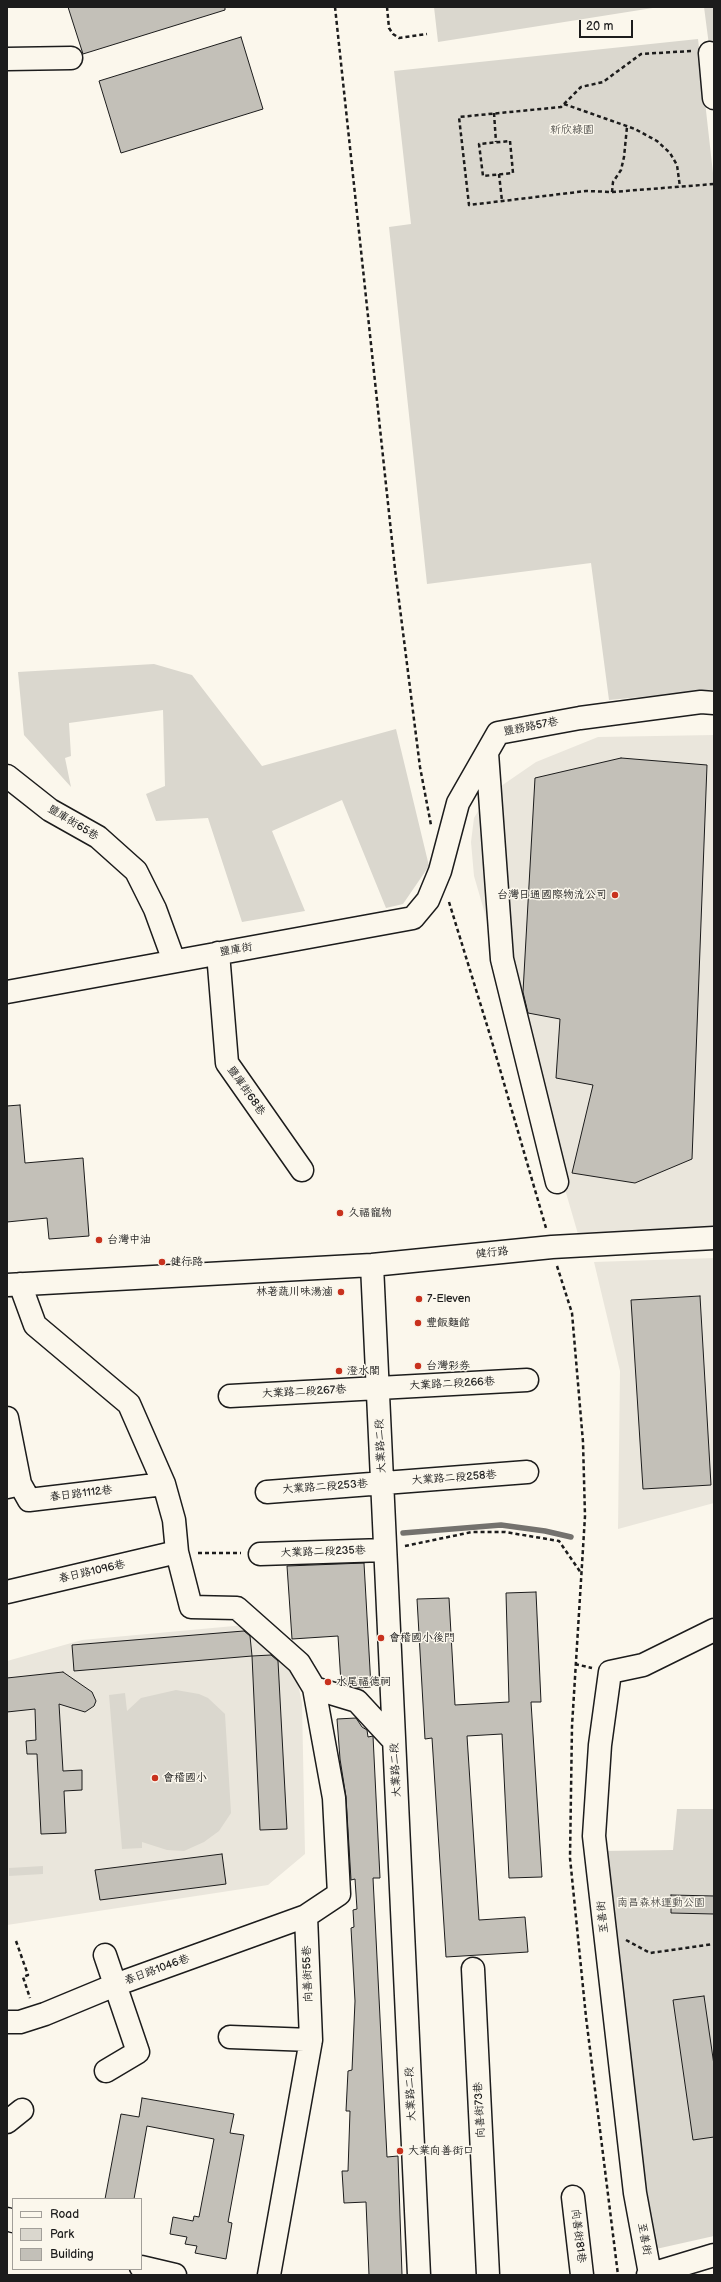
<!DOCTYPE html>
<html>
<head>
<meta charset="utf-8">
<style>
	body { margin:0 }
	#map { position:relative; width:721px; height:2282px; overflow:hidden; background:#fbf7ec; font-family:"Balsamiq Sans",sans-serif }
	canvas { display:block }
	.frame { position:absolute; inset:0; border:8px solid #1c1c1c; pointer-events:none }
	.legend { position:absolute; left:12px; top:2198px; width:130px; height:72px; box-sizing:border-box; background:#fbf7ec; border:1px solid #a29f99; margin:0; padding:5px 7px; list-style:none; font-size:12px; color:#1c1c1c }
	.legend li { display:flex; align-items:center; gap:8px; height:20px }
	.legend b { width:20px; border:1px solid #a29f99 }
	.scale { position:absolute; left:579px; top:20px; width:54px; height:18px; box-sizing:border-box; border:2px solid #1c1c1c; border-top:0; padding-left:5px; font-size:12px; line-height:14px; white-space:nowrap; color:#1c1c1c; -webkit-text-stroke:3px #fbf7ec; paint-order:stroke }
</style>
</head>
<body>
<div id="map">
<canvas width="721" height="2282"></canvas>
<div class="frame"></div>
<ul class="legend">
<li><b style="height:5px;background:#fbf7ec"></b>Road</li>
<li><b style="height:11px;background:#dad7ce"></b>Park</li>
<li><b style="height:11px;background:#c3c0b8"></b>Building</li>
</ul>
<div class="scale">20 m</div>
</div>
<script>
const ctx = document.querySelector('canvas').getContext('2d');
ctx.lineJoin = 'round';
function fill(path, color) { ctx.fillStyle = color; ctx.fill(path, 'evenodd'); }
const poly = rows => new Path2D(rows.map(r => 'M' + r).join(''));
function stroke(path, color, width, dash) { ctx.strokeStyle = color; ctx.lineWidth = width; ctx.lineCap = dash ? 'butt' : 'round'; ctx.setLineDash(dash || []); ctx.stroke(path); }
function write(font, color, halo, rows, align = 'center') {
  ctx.font = font + ' "Balsamiq Sans","LXGW WenKai TC",sans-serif'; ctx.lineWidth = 3; ctx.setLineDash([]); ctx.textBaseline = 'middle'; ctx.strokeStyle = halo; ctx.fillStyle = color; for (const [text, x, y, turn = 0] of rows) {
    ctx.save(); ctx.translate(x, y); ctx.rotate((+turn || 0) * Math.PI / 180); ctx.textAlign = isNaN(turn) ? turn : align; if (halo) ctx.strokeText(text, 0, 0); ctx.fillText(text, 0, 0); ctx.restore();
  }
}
const built = poly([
	[714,735,714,1231,580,1241,474,876,471,842,474,818,488,795,536,762,598,737],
	[714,1258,714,1503,618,1529,620,1371,594,1262],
	[245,1625,295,1669,302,1703,305,1854,268,1885,7,1925,7,1661,82,1640]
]);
const green = poly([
	[434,7,659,7,438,42],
	[704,7,714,7,714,52,710,53],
	[698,39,714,182,714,690,609,700,591,563,427,584,389,227,411,224,394,71],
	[154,664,192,675,262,766,396,729,429,866,403,904,386,908,342,800,272,831,305,911,242,922,208,818,156,821,146,794,165,786,163,710,69,723,71,756,65,758,71,787,24,735,18,672],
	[176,1690,199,1694,208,1698,225,1714,231,1813,219,1831,204,1842,184,1851,167,1850,142,1842,142,1848,122,1849,109,1695,125,1693,127,1711,141,1698],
	[677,1809,714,1809,714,2236,656,2249,628,2070,602,1851,673,1850],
	[43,1866,43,1874,9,1876,9,1868]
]);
const stream = poly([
	[403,1533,501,1525,545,1531,571,1537]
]);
const building = poly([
	[68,7,225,7,225,10,83,54,68,7],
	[241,37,263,109,121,153,99,81,241,37],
	[621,758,707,765,692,1159,635,1183,572,1173,593,1085,556,1078,560,1019,528,1013,523,992,535,778,621,758],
	[20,1105,25,1163,83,1158,89,1236,49,1239,47,1218,7,1222,7,1106,20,1105],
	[700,1296,711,1485,643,1489,631,1300,700,1296],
	[364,1563,371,1687,357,1688,341,1683,338,1636,292,1639,287,1566,364,1563],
	[536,1592,541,1702,531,1702,542,1877,509,1878,502,1734,467,1736,479,1920,525,1917,528,1952,446,1957,432,1738,425,1739,417,1599,449,1598,455,1705,509,1702,506,1593,536,1592],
	[244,1631,250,1636,252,1656,74,1671,72,1645,244,1631],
	[271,1655,278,1661,287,1829,260,1830,252,1656,271,1655],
	[63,1672,92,1692,96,1701,94,1706,85,1712,59,1704,63,1771,82,1770,82,1790,64,1791,66,1833,41,1834,37,1754,27,1754,26,1741,36,1740,35,1709,7,1712,7,1678,63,1672],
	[356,1718,362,1727,367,1730,368,1737,373,1736,380,1878,373,1878,387,2157,398,2156,402,2275,369,2275,366,2202,344,2203,342,2171,348,2171,350,2111,346,2111,348,2071,352,2070,355,2001,351,1928,354,1927,353,1910,357,1909,355,1879,351,1880,346,1797,340,1759,337,1719,356,1718],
	[222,1854,226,1884,100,1900,95,1870,222,1854],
	[671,1895,714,1896,714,1914,671,1913,671,1895],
	[704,1996,714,2065,714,2137,693,2140,673,2000,704,1996],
	[142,2098,234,2114,230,2133,244,2135,228,2222,232,2223,226,2259,195,2253,197,2246,185,2244,187,2237,170,2234,173,2217,193,2221,194,2216,199,2217,214,2139,147,2126,134,2199,105,2199,121,2114,139,2117,142,2098]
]);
const path = poly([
	[335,7,395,569,420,767,431,825],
	[387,7,389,28,393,34,399,38,427,34],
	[691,51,641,54,603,82,581,87,561,107,459,117,469,205,586,191,612,192,714,184],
	[564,104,635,129,657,141,670,153,677,165,680,187],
	[494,113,496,142],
	[510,141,513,173,483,176,479,144,510,141],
	[499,174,502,201],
	[612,192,613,182,621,170,624,157,627,127],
	[449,902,490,1035,546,1228],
	[557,1266,572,1313,583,1442,585,1516,572,1726,570,1858,586,2017,618,2275],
	[405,1546,472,1532,505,1532,559,1541,581,1573],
	[198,1553,241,1553],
	[575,1664,592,1668],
	[626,1940,650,1953,714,1944],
	[16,1941,28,1975,23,1977,30,1998]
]);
const minor = poly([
	[710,53,714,98],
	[7,59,71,58],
	[487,753,502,959,557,1182],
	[7,776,50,810,98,837,136,871,155,909,174,961],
	[218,953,227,1063,302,1170],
	[7,992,413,918,428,900,440,871,458,803,498,733,580,718,701,702,714,703],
	[372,1265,419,2275],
	[20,1284,35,1325,129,1404,164,1484,174,1520,177,1552,191,1607,237,1608,299,1663,314,1688,357,1701,394,1741],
	[7,1285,372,1265,552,1247,714,1238],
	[230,1396,527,1380],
	[7,1418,20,1484],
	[7,1487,20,1484,29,1500,164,1484],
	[267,1492,527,1472],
	[260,1554,385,1550],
	[7,1592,177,1552],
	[105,1955,138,2052,106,2071],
	[473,1969,488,2275],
	[7,2022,20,2022,45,2014,115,1985,306,1916],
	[230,2037,311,2040],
	[7,2122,22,2110],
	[573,2197,582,2275],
	[7,2219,13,2221],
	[141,2267,175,2275],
	[650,2274,635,2193,594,1836,600,1745,610,1672,643,1665,714,1630],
	[269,2275,311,2040,306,1916,339,1894,334,1798,314,1688],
	[648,2275,714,2255]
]);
const markers = [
	[615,895,4,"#c8321e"],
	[340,1213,4,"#c8321e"],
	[99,1240,4,"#c8321e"],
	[162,1262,4,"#c8321e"],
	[341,1292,4,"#c8321e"],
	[419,1299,4,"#c8321e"],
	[418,1323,4,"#c8321e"],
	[418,1366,4,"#c8321e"],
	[339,1371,4,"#c8321e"],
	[381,1638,4,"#c8321e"],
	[328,1682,4,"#c8321e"],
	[155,1778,4,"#c8321e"],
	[400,2151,4,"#c8321e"]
];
const parkNames = [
	["新欣綠園",572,130],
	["南昌森林運動公園",661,1903]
];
const streetNames = [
	["鹽務路57巷",531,727,-11],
	["鹽庫街65巷",73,823,31],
	["鹽庫街",236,950,-10],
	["鹽庫街68巷",246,1091,55],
	["健行路",492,1253,-6],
	["大業路二段266巷",452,1384,-3],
	["大業路二段267巷",304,1392,-3],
	["大業路二段",381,1446,-93],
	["大業路二段258巷",454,1478,-4],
	["大業路二段253巷",325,1487,-4],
	["春日路1112巷",81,1494,-7],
	["大業路二段235巷",323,1552,-2],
	["春日路1096巷",92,1572,-13],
	["大業路二段",396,1770,-93],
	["至善街",603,1917,-96],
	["春日路1046巷",157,1970,-20],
	["向善街55巷",308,1974,-92],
	["大業路二段",411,2094,-93],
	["向善街73巷",480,2110,-93],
	["向善街81巷",578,2236,83],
	["至善街",644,2239,80]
];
const poiNames = [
	["台灣日通國際物流公司",607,895,"right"],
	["久福寵物",348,1213],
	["台灣中油",107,1240],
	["健行路",170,1262],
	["林荖蔬川味湯滷",333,1292,"right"],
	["7-Eleven",427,1299],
	["豐飯麵館",426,1323],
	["台灣彩券",426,1366],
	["澄水閣",347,1371],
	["會稽國小後門",389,1638],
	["水尾福德祠",336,1682],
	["會稽國小",163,1778],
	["大業向善街口",408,2151]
];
fill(built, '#eae6dc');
fill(green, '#dad7ce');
stroke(stream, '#74726e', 5.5);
fill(building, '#c3c0b8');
stroke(building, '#1c1c1c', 1);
stroke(minor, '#1c1c1c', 25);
stroke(path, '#1c1c1c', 2.5, [4, 3]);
stroke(minor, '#fbf7ec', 22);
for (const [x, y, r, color] of markers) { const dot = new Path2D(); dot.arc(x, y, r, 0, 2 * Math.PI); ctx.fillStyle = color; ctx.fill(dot); stroke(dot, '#fbf7ec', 1.5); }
write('11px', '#555451', '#fbf7ec', parkNames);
write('11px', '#1c1c1c', '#fbf7ec', streetNames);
write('11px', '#1c1c1c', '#fbf7ec', poiNames, 'left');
</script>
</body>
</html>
